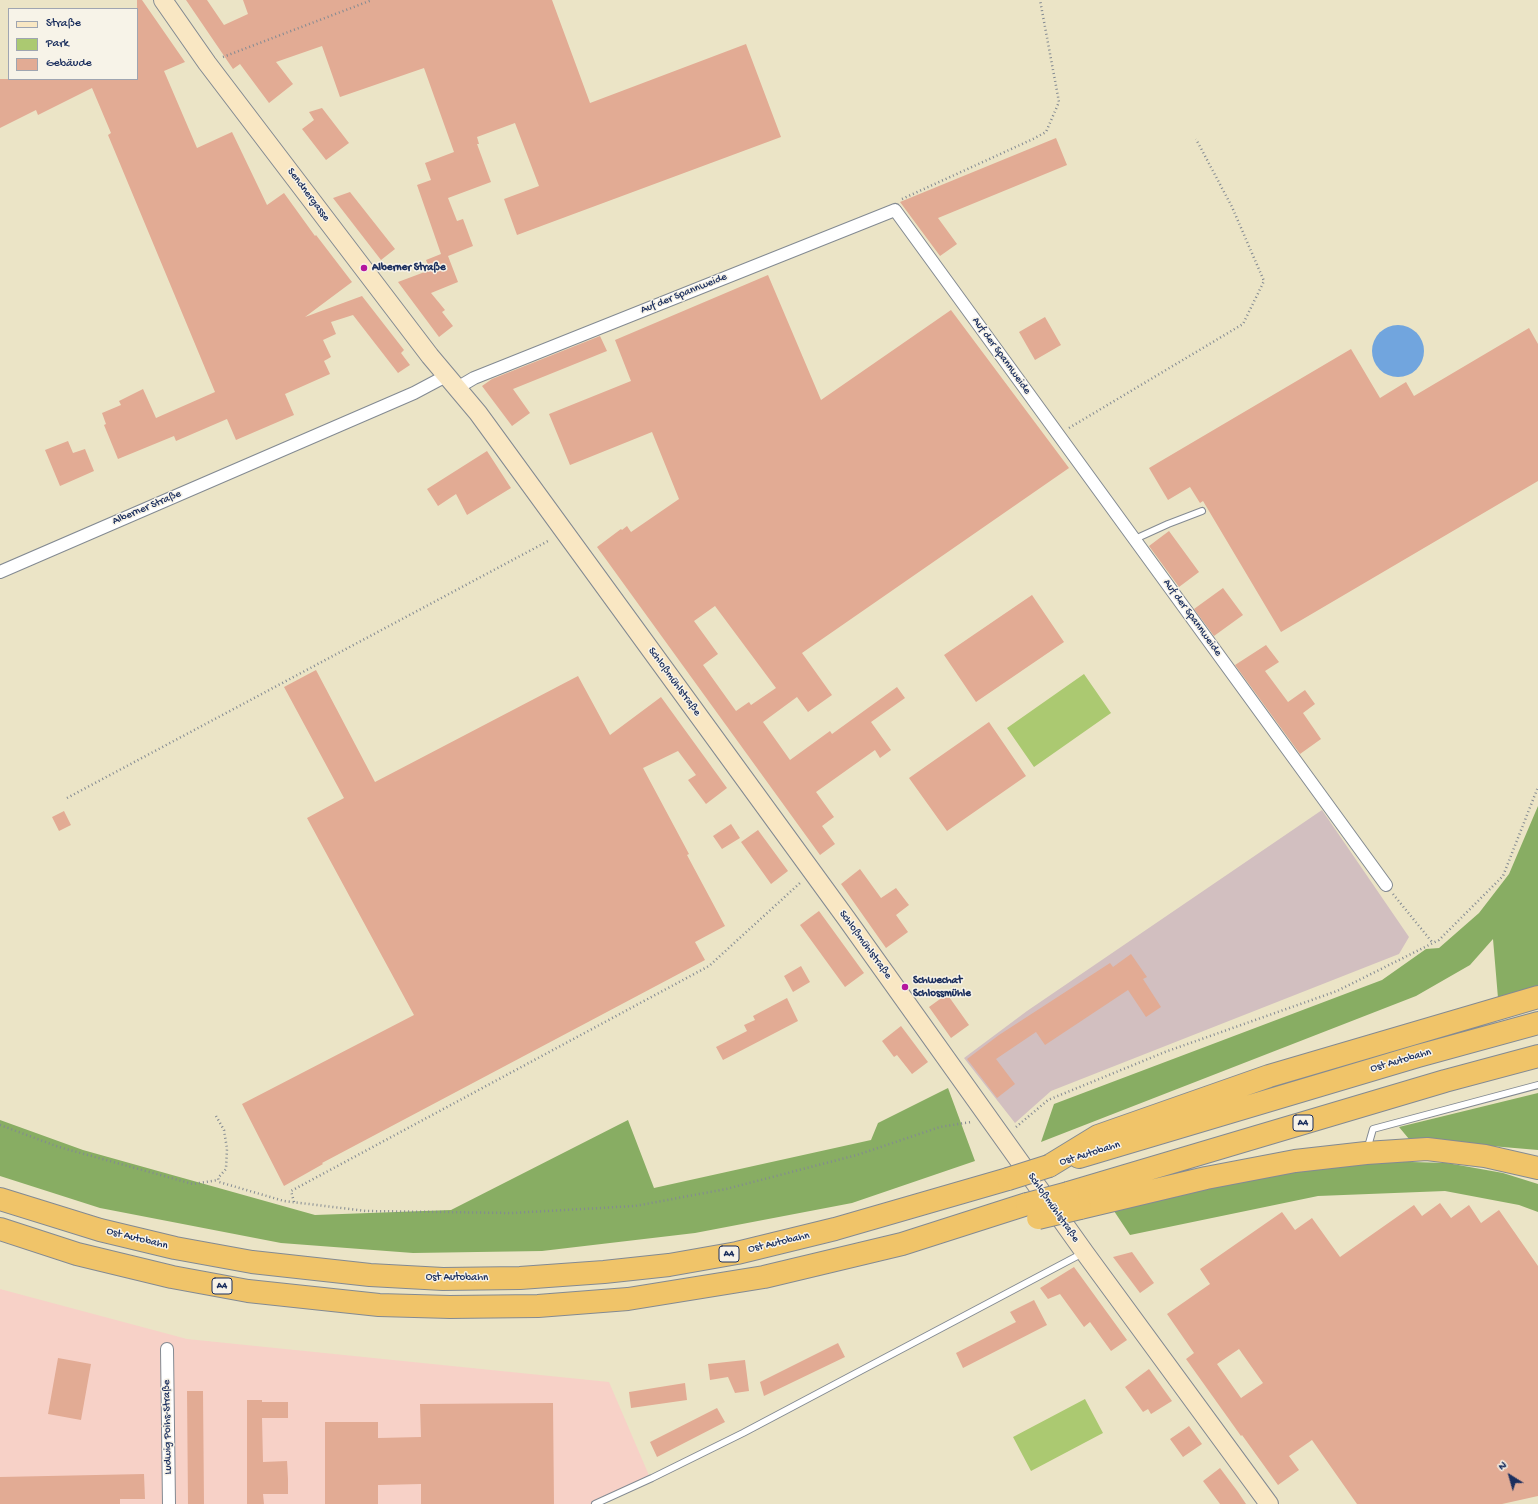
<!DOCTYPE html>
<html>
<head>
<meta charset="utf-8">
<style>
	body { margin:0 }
	#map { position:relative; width:1538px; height:1504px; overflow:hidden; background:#ebe4c6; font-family:"Gochi Hand",sans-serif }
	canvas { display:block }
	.legend { position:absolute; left:8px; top:8px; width:130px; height:72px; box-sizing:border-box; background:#f7f3e8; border:1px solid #9fa5b1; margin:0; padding:5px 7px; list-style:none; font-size:12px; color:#1b2f5e }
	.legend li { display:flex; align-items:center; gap:8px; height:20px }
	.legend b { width:20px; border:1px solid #9fa5b1 }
	.north { position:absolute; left:1490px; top:1456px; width:40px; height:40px; -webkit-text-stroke:3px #f7f3e8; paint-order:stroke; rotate:323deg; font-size:11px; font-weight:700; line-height:16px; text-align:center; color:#1b2f5e }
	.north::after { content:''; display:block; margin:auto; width:14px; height:18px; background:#1b2f5e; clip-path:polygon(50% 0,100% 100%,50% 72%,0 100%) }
</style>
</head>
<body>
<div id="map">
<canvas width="1538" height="1504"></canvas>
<ul class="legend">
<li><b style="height:5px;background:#f9e7c3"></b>Straße</li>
<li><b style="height:11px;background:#abc971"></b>Park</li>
<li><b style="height:11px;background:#e2ab94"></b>Gebäude</li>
</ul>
<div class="north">N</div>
</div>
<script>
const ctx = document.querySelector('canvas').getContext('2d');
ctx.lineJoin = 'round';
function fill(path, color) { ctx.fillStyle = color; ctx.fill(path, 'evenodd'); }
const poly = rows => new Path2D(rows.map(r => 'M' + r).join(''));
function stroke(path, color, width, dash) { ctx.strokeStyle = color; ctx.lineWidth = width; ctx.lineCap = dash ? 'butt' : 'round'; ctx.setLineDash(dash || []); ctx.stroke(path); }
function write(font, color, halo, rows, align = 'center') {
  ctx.font = font + ' "Gochi Hand",sans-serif'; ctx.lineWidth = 3; ctx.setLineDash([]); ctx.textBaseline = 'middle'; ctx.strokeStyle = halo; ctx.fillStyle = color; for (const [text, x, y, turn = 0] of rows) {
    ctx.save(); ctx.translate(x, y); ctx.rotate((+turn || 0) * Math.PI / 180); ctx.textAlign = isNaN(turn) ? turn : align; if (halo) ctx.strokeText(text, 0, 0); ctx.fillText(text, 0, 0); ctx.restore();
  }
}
const built = poly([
	[0,1289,187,1339,609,1382,651,1480,603,1504,0,1504]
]);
const industrial = poly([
	[1322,810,1409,937,1399,954,1051,1091,1015,1123,964,1058,1027,1011]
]);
const green = poly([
	[1084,674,1111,713,1034,767,1007,728],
	[1085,1399,1103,1433,1031,1471,1013,1437]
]);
const forest = poly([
	[1538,806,1538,987,1498,998,1493,939,1470,965,1416,996,1041,1142,1054,1104,1382,980,1426,949,1439,948,1479,913,1509,874],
	[948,1088,975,1161,852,1203,695,1233,542,1251,413,1253,281,1243,100,1208,0,1176,0,1120,83,1150,315,1215,451,1210,628,1120,654,1188,871,1140,878,1123],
	[1538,1093,1538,1150,1409,1139,1399,1127],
	[1374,1161,1447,1163,1503,1173,1538,1184,1538,1212,1519,1205,1445,1191,1318,1196,1130,1235,1114,1211,1265,1176]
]);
const water = poly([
	'1372 351a26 26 0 1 1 52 0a26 26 0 1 1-52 0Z'
]);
const building = poly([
	[137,0,142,0,185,62,164,71,197,148,232,132,267,205,284,193,315,236,316,235,352,282,305,317,362,296,404,350,401,353,410,365,398,373,353,315,331,322,336,334,323,340,331,357,324,361,330,374,285,394,294,415,236,440,227,419,176,441,174,436,118,459,104,425,106,424,102,413,121,405,119,401,143,389,156,418,215,392,108,135,111,133,92,88,38,115,36,110,0,128,0,79,137,79],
	[186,0,207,0,224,25,248,14,243,0,552,0,590,103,746,44,781,137,517,235,504,199,539,186,515,123,477,137,479,144,477,144,491,182,448,198,457,221,463,219,473,246,448,256,458,282,431,293,445,310,442,312,453,326,439,337,398,282,430,270,426,260,441,254,417,185,431,180,425,163,454,152,424,68,340,97,322,46,276,62,293,84,269,103,240,64,233,69],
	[322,108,349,143,326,160,302,129,314,120,309,112],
	[1056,138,1067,165,938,218,957,244,940,256,900,202],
	[350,192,395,249,381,260,333,198],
	[768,275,821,400,951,310,1069,468,802,653,832,695,808,712,797,697,763,722,790,760,830,731,832,734,897,687,905,698,871,722,891,750,880,758,875,750,816,792,834,817,822,826,835,844,820,855,597,547,621,529,622,530,627,526,631,532,679,499,652,432,570,465,549,414,631,381,615,340],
	[715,606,776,688,751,705,749,702,736,711,703,665,718,654,694,621],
	[1045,317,1061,345,1035,360,1019,332],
	[1529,328,1538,344,1538,481,1281,632,1203,501,1200,503,1190,487,1168,500,1149,468,1351,349,1380,398,1406,382,1414,396],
	[600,336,607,351,513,389,530,413,512,426,482,386,492,379],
	[68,441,73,453,85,449,94,471,60,486,45,450],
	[487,451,511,488,467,515,456,494,438,506,427,489],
	[1169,531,1199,572,1179,587,1149,546],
	[1223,588,1243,615,1214,636,1194,609],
	[1032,595,1064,642,976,702,944,655],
	[1266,645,1279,662,1265,671,1288,702,1305,690,1315,704,1303,713,1321,739,1300,754,1235,665],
	[316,670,375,782,578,676,610,735,661,697,727,788,706,804,688,780,696,775,678,751,643,768,689,854,687,855,725,926,695,942,705,960,322,1163,323,1164,284,1186,242,1104,414,1015,307,818,344,798,284,687],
	[989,722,1026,776,947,831,909,778],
	[64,811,71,825,59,831,52,817],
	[731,824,740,838,722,849,713,836],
	[758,830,788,871,771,884,741,842],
	[860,869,881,898,896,888,909,905,896,915,908,932,886,948,841,884],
	[819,911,864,973,845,987,800,925],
	[1131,954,1147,977,1143,979,1161,1007,1146,1017,1128,990,1045,1045,1036,1032,996,1059,1015,1084,997,1098,967,1059,999,1035,1110,963,1113,967],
	[801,966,810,982,793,992,784,976],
	[947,994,969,1025,951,1038,929,1007],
	[787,998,798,1021,723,1060,716,1047,747,1031,744,1025,755,1020,753,1016],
	[901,1026,928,1062,912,1074,897,1055,894,1057,882,1041],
	[1440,1203,1451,1218,1469,1205,1481,1223,1499,1210,1538,1266,1538,1496,1502,1504,1357,1504,1312,1440,1289,1456,1299,1470,1278,1485,1242,1435,1241,1436,1186,1359,1194,1353,1167,1314,1210,1284,1200,1269,1282,1212,1295,1230,1312,1218,1340,1257,1414,1205,1422,1216],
	[1239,1349,1263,1383,1241,1398,1217,1364],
	[1132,1252,1154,1283,1140,1293,1113,1257],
	[1074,1267,1127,1340,1111,1351,1090,1322,1084,1327,1060,1294,1048,1299,1040,1288],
	[1034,1300,1047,1325,963,1368,956,1353,1016,1322,1010,1312],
	[838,1343,845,1357,764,1396,760,1382],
	[58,1358,91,1364,81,1420,48,1414],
	[745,1360,749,1391,735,1393,728,1377,710,1380,708,1364],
	[1149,1369,1172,1401,1151,1414,1148,1409,1143,1412,1125,1387],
	[685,1383,687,1400,631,1408,629,1392],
	[187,1391,203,1391,204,1504,188,1504],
	[247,1400,262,1400,262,1402,288,1402,288,1418,262,1418,263,1462,287,1461,288,1479,288,1494,263,1494,264,1504,247,1504],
	[553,1403,554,1504,421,1504,421,1484,378,1485,378,1504,325,1504,325,1422,378,1422,378,1438,421,1437,420,1404],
	[717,1408,725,1422,657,1457,650,1442],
	[1189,1426,1202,1444,1183,1457,1170,1439],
	[1220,1468,1238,1492,1246,1504,1220,1504,1203,1481],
	[144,1474,145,1499,120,1499,120,1504,0,1504,0,1477]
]);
const path = poly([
	[223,57,372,0],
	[902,199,1033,139,1046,132,1059,102,1040,0],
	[1069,428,1243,324,1264,281,1232,207,1196,139],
	[67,798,550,540],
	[1393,894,1432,942],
	[216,1116,224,1130,227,1149,226,1169,218,1178,219,1182,284,1201,366,1211,512,1213,635,1206,726,1189,857,1155,940,1127,971,1122],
	[0,1125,59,1147,193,1184,218,1180],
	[1016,1127,1048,1100,1165,1052,1337,991,1439,940,1503,876,1538,787],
	[294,1202,291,1191,709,966,800,883]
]);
const lane = poly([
	[1135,539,1168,524,1202,511],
	[1367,1150,1373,1129,1538,1085],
	[595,1504,652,1478,743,1433,1083,1253]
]);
const street = poly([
	[457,388,474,378,895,210,1386,885],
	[0,572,414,393,446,376],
	[167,1349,169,1504]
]);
const secondary = poly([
	[163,0,207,63,430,356,478,413,846,918,1085,1253,1269,1504]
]);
const highway = poly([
	[1079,1157,1418,1056,1538,1023],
	[1049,1166,1098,1136,1269,1076,1538,997],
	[1068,1193,1445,1081,1538,1056],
	[0,1199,100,1230,175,1248,252,1262,370,1275,443,1279,520,1278,604,1272,669,1265,737,1253,835,1229,1008,1179],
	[1080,1208,1206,1178,1295,1161,1366,1153,1427,1149,1485,1156,1538,1168],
	[0,1229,77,1254,172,1277,248,1291,379,1305,450,1307,538,1306,628,1299,764,1277,902,1244,1027,1204]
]);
const highwayBridge = poly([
	[1008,1179,1049,1166],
	[1027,1204,1068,1193],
	[1038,1218,1080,1208]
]);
const markers = [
	[364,268,4,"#b5179e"],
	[905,987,4,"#b5179e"]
];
const shields = [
	[1303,1123,20],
	[729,1254,20],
	[222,1286,20]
];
const shieldNames = [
	["A4",1303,1123],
	["A4",729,1254],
	["A4",222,1286]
];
const streetNames = [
	["Sendnergasse",308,195,53],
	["Auf der Spannweide",684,294,-22],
	["Auf der Spannweide",1001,356,54],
	["Alberner Straße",147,508,-23],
	["Auf der Spannweide",1192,618,54],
	["Schloßmühlstraße",674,682,54],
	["Schloßmühlstraße",865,945,54],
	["Ost Autobahn",1401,1061,-16],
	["Ost Autobahn",1090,1154,-17],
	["Schloßmühlstraße",1053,1208,55],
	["Ost Autobahn",137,1239,14],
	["Ost Autobahn",779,1243,-13],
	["Ost Autobahn",457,1278],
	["Ludwig Poihs-Straße",168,1427,-91]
];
const poiNames = [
	["Alberner Straße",372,268],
	["Schwechat",913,981],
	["Schlossmühle",913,994]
];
fill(built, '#f7d1c7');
fill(industrial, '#d2bfc0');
fill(green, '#abc971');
fill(forest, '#88ad63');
fill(water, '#71a5de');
fill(building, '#e2ab94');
stroke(lane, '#838a92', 8);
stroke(street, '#838a92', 14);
stroke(secondary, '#838a92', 20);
stroke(highway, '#838a92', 24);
stroke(path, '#838a92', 2.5, [1, 3]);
stroke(lane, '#fff', 6);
stroke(street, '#fff', 12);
stroke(secondary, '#f9e7c3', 18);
stroke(highway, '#f0c469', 22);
stroke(highwayBridge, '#838a92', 24, []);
stroke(highwayBridge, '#f0c469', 22);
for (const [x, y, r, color] of markers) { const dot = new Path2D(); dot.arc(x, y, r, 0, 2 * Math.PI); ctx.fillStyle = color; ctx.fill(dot); stroke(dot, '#f7f3e8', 1.5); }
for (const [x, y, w] of shields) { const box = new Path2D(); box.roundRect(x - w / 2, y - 8, w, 16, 3); ctx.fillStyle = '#f7f3e8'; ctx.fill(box); stroke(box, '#1b2f5e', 1); }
write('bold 10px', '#1b2f5e', null, shieldNames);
write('11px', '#1b2f5e', '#f7f3e8', streetNames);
write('bold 11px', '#1b2f5e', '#f7f3e8', poiNames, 'left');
</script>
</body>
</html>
